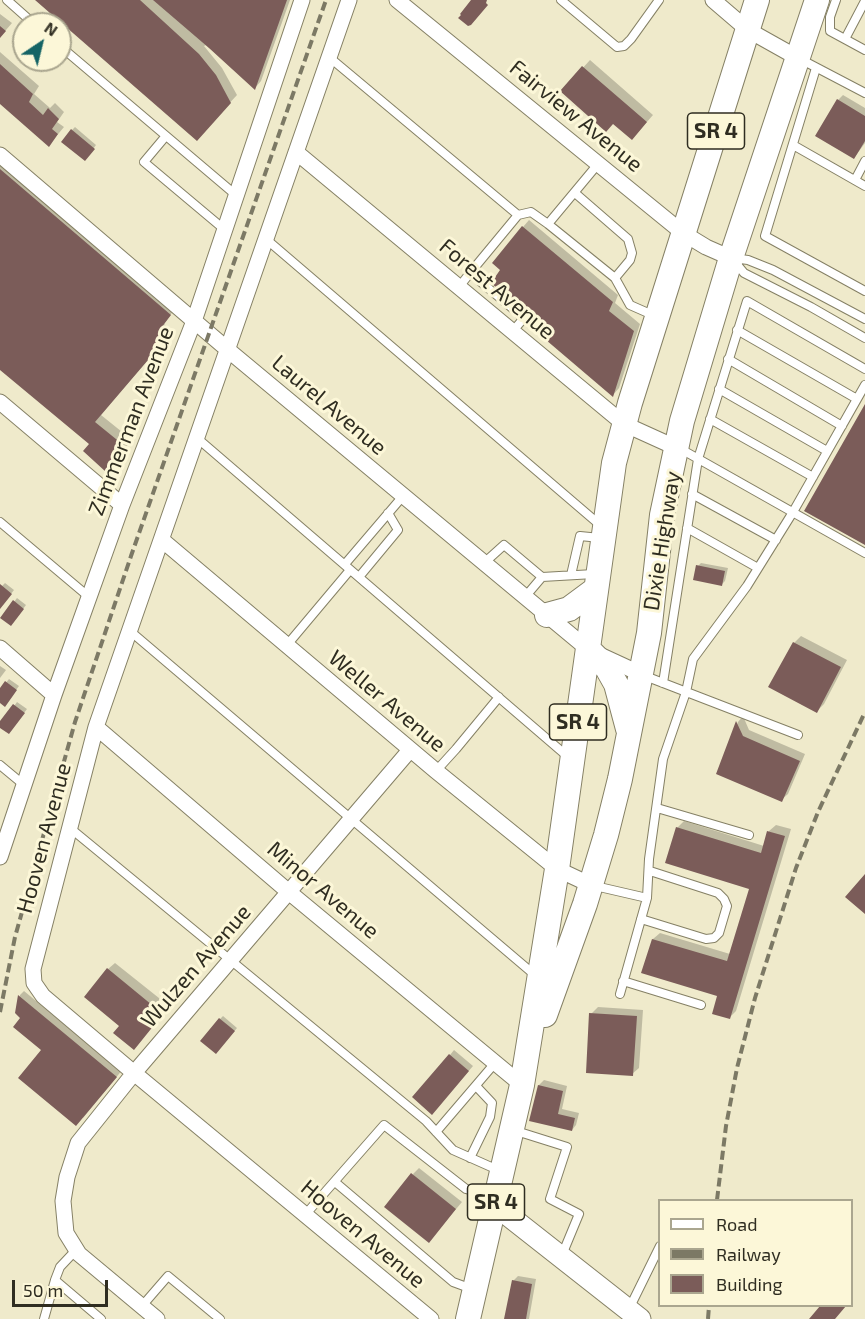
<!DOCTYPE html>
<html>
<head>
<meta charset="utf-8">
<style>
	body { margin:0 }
	#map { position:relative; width:865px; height:1319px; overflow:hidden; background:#efeacb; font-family:"Exo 2",sans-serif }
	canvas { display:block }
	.legend { position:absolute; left:658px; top:1199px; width:195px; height:108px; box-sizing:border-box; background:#fcf7d8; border:2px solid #aaa68f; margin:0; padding:8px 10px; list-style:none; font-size:18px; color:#2f2d21 }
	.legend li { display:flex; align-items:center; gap:12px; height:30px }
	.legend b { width:30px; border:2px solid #aaa68f }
	.north { position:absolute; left:12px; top:12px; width:60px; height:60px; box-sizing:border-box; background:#fcf7d8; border:2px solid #aaa68f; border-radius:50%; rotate:35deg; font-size:16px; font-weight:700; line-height:24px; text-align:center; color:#2f2d21 }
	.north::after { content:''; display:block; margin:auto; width:21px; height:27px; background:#156465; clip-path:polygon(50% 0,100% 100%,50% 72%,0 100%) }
	.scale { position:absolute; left:12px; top:1280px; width:96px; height:27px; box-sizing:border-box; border:3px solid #2f2d21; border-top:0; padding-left:8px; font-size:18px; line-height:21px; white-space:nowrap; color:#2f2d21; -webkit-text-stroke:4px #fcf7d8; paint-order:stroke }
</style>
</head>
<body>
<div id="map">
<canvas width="865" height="1319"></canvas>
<ul class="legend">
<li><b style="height:8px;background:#fff"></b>Road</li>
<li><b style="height:8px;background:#7c7965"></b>Railway</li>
<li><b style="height:16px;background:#7b5c59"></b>Building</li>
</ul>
<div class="north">N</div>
<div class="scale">50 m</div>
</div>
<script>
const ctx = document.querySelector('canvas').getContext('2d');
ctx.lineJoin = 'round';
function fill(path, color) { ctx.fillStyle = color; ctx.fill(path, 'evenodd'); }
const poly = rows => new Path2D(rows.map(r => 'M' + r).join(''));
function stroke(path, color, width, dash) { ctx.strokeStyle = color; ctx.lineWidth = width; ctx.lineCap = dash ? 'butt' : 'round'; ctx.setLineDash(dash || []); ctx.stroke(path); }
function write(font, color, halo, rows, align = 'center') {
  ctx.font = font + ' "Exo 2",sans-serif'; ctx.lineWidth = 6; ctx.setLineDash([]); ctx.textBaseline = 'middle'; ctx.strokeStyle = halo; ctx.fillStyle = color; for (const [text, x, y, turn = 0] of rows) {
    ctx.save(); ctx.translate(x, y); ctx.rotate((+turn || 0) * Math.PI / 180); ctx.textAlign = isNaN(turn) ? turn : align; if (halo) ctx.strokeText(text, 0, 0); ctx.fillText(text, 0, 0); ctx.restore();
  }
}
const shadow = poly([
	[37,0,290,0,261,81,255,88,206,45,204,46,222,68,237,95,203,132],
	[0,14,12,23,0,37],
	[0,52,39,86,34,94,50,108,55,103,64,112,57,122,64,127,49,145,0,102],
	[590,60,653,115,639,131,614,122,562,91],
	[843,95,865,108,865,143,854,158,838,100],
	[75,127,96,145,88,156,72,130],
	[0,156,176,307,164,324,172,331,101,415,132,440,113,463,0,368],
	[529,220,618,295,615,303,640,324,619,388,613,395,502,270,523,227],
	[701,563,728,568,725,581,722,584,698,566],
	[5,583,14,590,0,608,0,588],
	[17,598,26,605,14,621,2,618],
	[801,636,847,660,824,704,817,711,794,643],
	[0,666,6,670,0,678],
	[9,679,19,686,7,702,0,701,0,690],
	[17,702,27,709,12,729,0,726],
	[743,716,749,730,805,754,788,794,781,800,718,773,738,722],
	[684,821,764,846,769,831,776,825,791,829,736,1011,729,1018,719,995,643,972,653,939,660,933,730,954,750,888,677,828],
	[115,963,169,1006,140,1041,121,1026,108,969],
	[24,991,81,1038,83,1036,123,1069,83,1118,43,1050,22,1018,17,1013,20,995],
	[598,1007,643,1010,639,1068,632,1074,591,1014],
	[223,1016,237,1028,219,1049,220,1019],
	[454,1050,473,1066,437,1108,450,1055],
	[544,1080,567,1086,562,1109,579,1113,576,1125,572,1130,531,1120,539,1085],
	[419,1168,462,1202,435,1234,413,1174],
	[518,1276,536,1279,529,1319,506,1319,513,1281]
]);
const building = poly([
	[35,0,140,0,199,54,216,75,231,103,197,141],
	[153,0,287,0,255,90,209,48],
	[471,0,487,0,486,3,488,5,471,25,468,26,458,18,461,15,460,14],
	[0,26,6,31,0,38],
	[0,64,33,94,29,102,43,115,48,108,59,119,52,129,58,134,49,147,0,104],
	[582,66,647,122,632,140,613,124,606,132,560,91],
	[837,99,865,116,865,141,854,159,815,136],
	[71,129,95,149,85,161,61,142],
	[0,169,171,315,158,332,166,339,95,422,127,448,106,472,83,451,89,444,0,370],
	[522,226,613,302,609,311,634,331,613,397,539,334,544,328,491,283,500,270,492,263],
	[865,404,865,545,804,511],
	[696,565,725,571,722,586,693,580],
	[0,584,12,594,0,609],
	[13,600,24,609,11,626,0,618],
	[793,642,841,667,817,713,768,687],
	[5,681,17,690,5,707,0,703,0,688],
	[13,704,25,713,9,734,0,728,0,721],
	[736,721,743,736,800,761,782,802,716,774],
	[676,827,761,853,767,831,785,836,730,1019,712,1014,717,996,641,973,652,939,727,961,749,889,665,863],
	[865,874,865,914,845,897],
	[107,968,163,1014,134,1050,113,1033,119,1026,84,997],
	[18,995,117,1077,76,1126,18,1078,41,1050,13,1027,20,1018,15,1013],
	[589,1013,637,1016,633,1076,586,1073],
	[219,1018,235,1031,216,1054,200,1041],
	[449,1054,469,1071,432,1115,412,1097],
	[538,1085,563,1091,558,1114,575,1118,572,1131,529,1121],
	[411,1173,456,1209,429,1243,384,1207],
	[512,1280,532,1284,526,1319,504,1319],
	[820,1306,846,1306,835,1319,809,1319]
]);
const lane = poly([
	[7,0,34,24],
	[561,0,617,47,624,46,631,39,659,0],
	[836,0,830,17,830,31,865,50],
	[845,39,865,1],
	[60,46,237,196],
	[329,57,518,215],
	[802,60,865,93],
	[816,68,765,236,865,291],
	[165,137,144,162,225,230],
	[793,145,865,186],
	[855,180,865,161],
	[575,193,628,239,632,253,630,260,615,278,548,224,598,164],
	[266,239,600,525],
	[733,258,748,260,773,270,865,319],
	[734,261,744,273,811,307,865,338],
	[470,273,518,215,531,212,548,224],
	[615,278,630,305,655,316],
	[459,287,470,273,524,318,512,332],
	[737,330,857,399],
	[728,359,842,426],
	[719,389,827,451],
	[710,419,813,477],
	[197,438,567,756],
	[679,448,865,553],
	[692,494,776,540],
	[0,522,89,597],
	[687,528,758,568],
	[484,563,504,545,542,577,525,597],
	[345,564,403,496],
	[571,575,580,536,600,538],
	[359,577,398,530,388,513],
	[542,577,594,574],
	[130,631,536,976],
	[287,645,350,570],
	[645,676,798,735],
	[663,683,698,459,747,301,865,369],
	[0,765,24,785],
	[436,771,456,749,499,697],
	[657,808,749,835],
	[70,828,426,1121,453,1150,498,1170],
	[595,886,647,898],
	[641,919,706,939,714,938,719,933,727,906,724,899,718,893,650,871],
	[623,981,701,1005],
	[620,994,647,898,649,859,663,759,686,692,693,659,747,586,793,512,865,385],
	[513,1130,567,1147,550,1199,579,1214,562,1255],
	[436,1132,495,1063],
	[470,1158,490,1117,492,1103,476,1086],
	[335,1182,453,1282,472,1289],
	[305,1215,384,1125,466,1189,483,1194,490,1200],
	[76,1250,60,1267,55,1280,101,1319],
	[142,1306,168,1276,220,1319],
	[629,1309,660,1246],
	[44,1319,55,1280]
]);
const street = poly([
	[349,0,96,727,33,969,34,983,43,996,134,1073,431,1319],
	[397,0,683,233,706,247,731,258],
	[713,0,748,30,798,58],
	[296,152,624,424,677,448],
	[0,155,234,355,589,650,641,674],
	[0,402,122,505],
	[162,540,436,771,557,869,591,885],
	[0,648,54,695],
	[96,727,290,893,522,1085],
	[0,857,54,695,122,505,194,321,302,0],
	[157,1319,79,1254,66,1233,63,1201,67,1177,78,1143,134,1073,410,750]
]);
const secondary = poly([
	[495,1205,640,1319]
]);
const primary = poly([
	[547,615,569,609,596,589],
	[589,650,607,668,616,684,628,729],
	[545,1015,585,904,606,835,620,779,649,633,662,515,682,421,731,258,817,0],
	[468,1319,522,1085,557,869,614,463,630,403,757,0]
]);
const rail = poly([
	[0,1012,15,937,75,722,131,556,326,0],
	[717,1200,726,1126,737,1068,755,998,796,868,818,812,865,712],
	[708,1319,709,1306]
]);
const shields = [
	[716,131,57],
	[578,722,57],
	[496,1202,57]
];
const shieldNames = [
	["SR 4",716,131],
	["SR 4",578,722],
	["SR 4",496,1202]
];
const streetNames = [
	["Fairview Avenue",576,116,39],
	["Forest Avenue",497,289,40],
	["Laurel Avenue",329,405,40],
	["Zimmerman Avenue",131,421,-69],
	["Dixie Highway",662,541,-81],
	["Weller Avenue",387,701,40],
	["Hooven Avenue",44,838,-75],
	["Minor Avenue",323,890,40],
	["Wulzen Avenue",196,966,-49],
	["Hooven Avenue",363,1234,40]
];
fill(shadow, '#0003');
fill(building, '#7b5c59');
stroke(lane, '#858065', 10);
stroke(street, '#858065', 17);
stroke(secondary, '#858065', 23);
stroke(primary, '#858065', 26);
stroke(lane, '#fff', 8);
stroke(street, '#fff', 15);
stroke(secondary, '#fff', 21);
stroke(primary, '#fff', 24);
stroke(rail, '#7c7965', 4, [9, 4.5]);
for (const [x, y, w] of shields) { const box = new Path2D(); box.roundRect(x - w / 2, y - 18, w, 36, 4.5); ctx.fillStyle = '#fcf7d8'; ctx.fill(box); stroke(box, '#2f2d21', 1.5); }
write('bold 21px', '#2f2d21', null, shieldNames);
write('22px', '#2f2d21', '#fcf7d8', streetNames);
</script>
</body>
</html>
